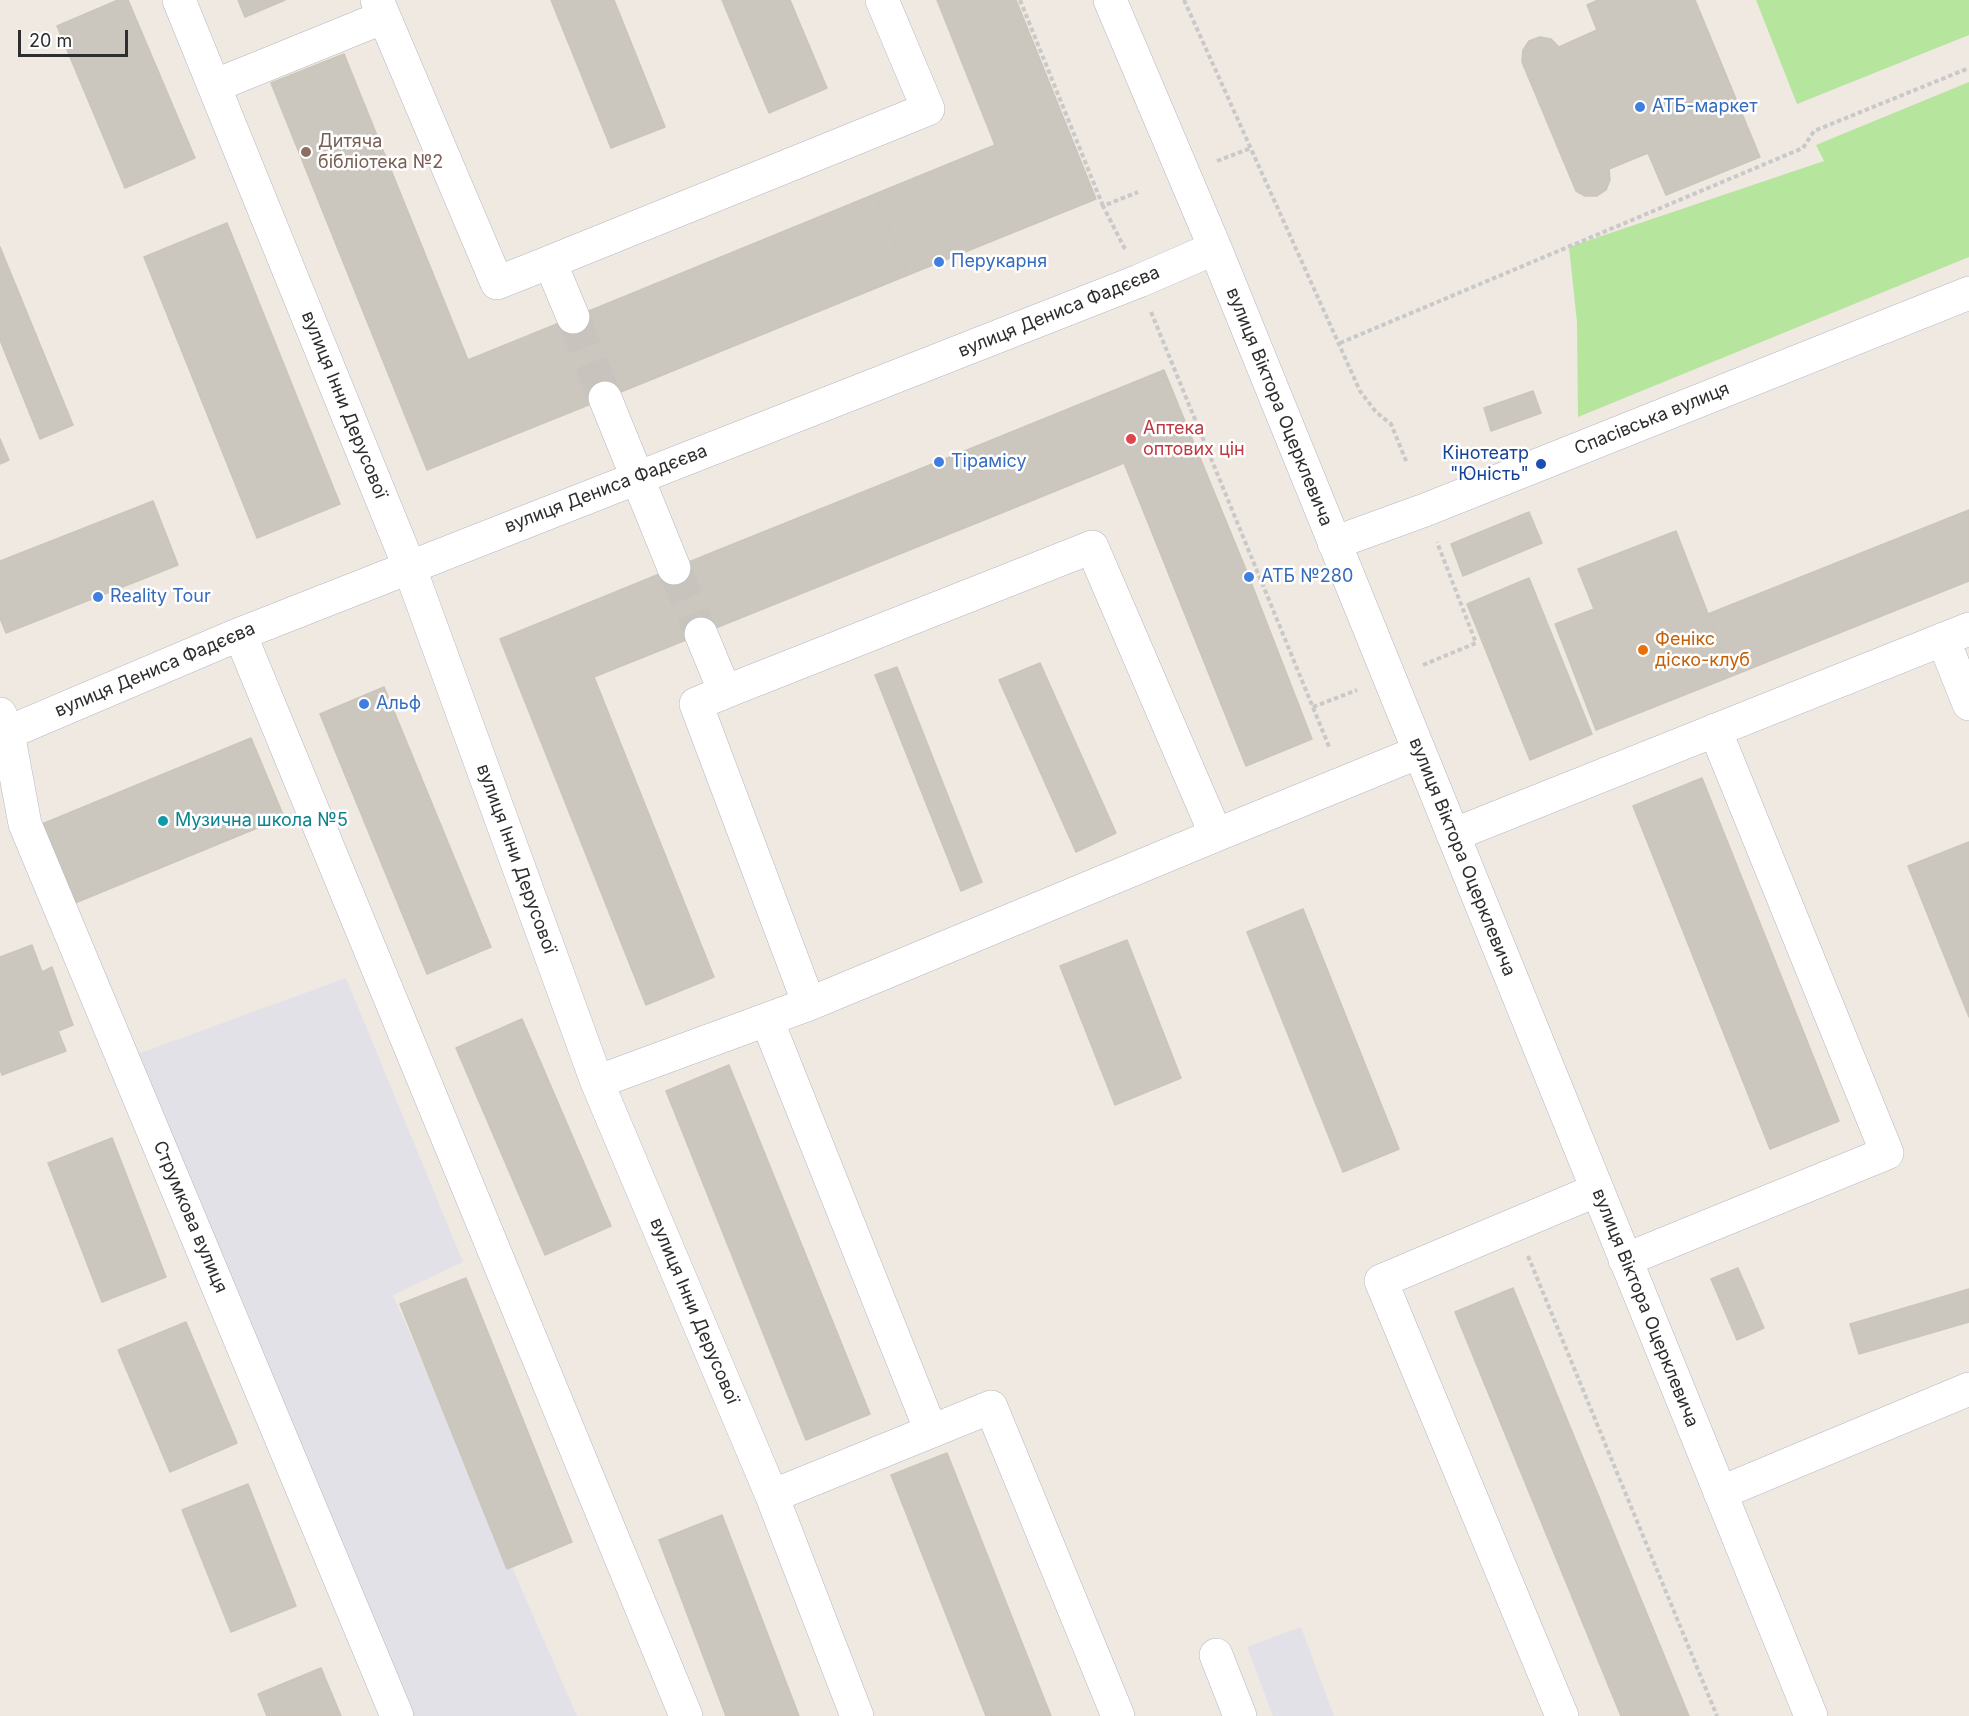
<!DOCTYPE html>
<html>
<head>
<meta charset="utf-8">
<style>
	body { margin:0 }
	#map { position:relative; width:1969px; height:1716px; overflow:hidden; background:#efe9e1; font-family:Inter,sans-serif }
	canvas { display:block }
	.scale { position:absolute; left:18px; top:30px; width:110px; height:27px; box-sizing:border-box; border:3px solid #2e2e2e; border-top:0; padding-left:8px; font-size:18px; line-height:21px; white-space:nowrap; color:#2e2e2e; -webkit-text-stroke:4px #fff; paint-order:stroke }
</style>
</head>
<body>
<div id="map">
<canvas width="1969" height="1716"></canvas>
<div class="scale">20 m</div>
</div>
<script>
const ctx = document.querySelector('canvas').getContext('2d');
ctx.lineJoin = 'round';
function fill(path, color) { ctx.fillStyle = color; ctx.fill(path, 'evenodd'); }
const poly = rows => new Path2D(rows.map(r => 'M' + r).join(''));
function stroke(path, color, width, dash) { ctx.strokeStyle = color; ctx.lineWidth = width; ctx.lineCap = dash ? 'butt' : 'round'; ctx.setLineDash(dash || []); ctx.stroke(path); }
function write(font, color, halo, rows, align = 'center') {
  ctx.font = font + ' Inter,sans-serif'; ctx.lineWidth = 5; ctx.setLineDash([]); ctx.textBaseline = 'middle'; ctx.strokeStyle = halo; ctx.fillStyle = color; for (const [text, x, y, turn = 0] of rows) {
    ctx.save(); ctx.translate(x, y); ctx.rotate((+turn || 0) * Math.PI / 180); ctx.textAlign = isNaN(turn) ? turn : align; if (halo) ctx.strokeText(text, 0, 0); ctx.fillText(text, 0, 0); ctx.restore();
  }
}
const industrial = poly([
	[346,978,463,1262,393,1295,577,1716,397,1716,124,1059],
	[1301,1627,1334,1716,1273,1716,1247,1647]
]);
const green = poly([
	[1756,0,1969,0,1969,35,1797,104],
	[1969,82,1969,257,1578,417,1577,322,1569,247,1824,161,1816,145]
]);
const building = poly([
	[118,0,128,0,195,158,125,188,57,26,118,0],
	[238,0,285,0,245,17,238,0],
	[551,0,614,0,665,127,611,148,551,0],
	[722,0,790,0,827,88,769,113,722,0],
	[937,0,1016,0,1096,199,908,275,875,194,995,145,937,0],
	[1598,0,1695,0,1760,157,1666,195,1648,153,1609,169,1610,180,1606,190,1597,196,1585,196,1576,191,1522,62,1523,50,1529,41,1540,37,1551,39,1559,47,1597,30,1587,5,1598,0],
	[344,54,468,360,606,304,638,385,427,470,271,83,344,54],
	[875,194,908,275,638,385,606,304,875,194],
	[227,223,340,504,257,538,144,257,227,223],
	[0,247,73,425,40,439,0,340,0,247],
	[1164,370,1249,577,1312,739,1246,766,1124,463,999,514,972,448,1164,370],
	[1533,391,1541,413,1491,431,1484,408,1533,391],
	[0,439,9,460,0,464,0,439],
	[972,448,999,514,733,621,706,555,972,448],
	[153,501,178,565,6,633,0,618,0,561,153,501],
	[1969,510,1969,581,1732,676,1708,614,1969,510],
	[1529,512,1542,543,1463,576,1451,544,1529,512],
	[1676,531,1732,676,1596,730,1555,624,1594,609,1578,569,1676,531],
	[706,555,733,621,594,677,714,977,646,1005,500,639,706,555],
	[1529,578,1592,734,1530,760,1467,604,1529,578],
	[1040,663,1116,833,1076,852,999,680,1040,663],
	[897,667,982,882,961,891,875,675,897,667],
	[384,687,491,947,427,974,320,714,384,687],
	[251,738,284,817,75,903,42,824,251,738],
	[1702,778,1839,1121,1770,1149,1633,806,1702,778],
	[1969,842,1969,1017,1908,866,1969,842],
	[1303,909,1399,1149,1343,1172,1247,932,1303,909],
	[1127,940,1181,1078,1115,1105,1060,966,1127,940],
	[32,945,42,972,52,967,73,1025,58,1031,66,1051,2,1075,0,1069,0,957,32,945],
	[522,1019,611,1226,545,1255,456,1048,522,1019],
	[729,1065,870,1414,806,1440,666,1091,729,1065],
	[112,1138,166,1277,102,1302,48,1163,112,1138],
	[1738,1268,1764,1328,1737,1340,1711,1279,1738,1268],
	[466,1278,572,1542,507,1569,400,1304,466,1278],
	[1513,1288,1689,1716,1621,1716,1455,1312,1513,1288],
	[1969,1289,1969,1322,1859,1354,1850,1324,1969,1289],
	[186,1322,237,1443,170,1472,118,1350,186,1322],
	[947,1453,1051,1716,986,1716,891,1475,947,1453],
	[248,1484,296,1606,231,1632,182,1510,248,1484],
	[722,1515,799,1716,726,1716,659,1540,722,1515],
	[321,1668,341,1716,267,1716,258,1694,321,1668]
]);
const minorTunnel = poly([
	[573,317,605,398],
	[674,568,701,634]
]);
const path = poly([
	[1020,0,1103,206],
	[1184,0,1360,391,1376,412,1391,424,1407,463],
	[1217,161,1251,148],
	[1125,249,1103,206,1138,192],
	[1151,312,1330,749],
	[1340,343,1803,148,1814,131,1969,68],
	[1423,665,1476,643,1437,542],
	[1313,707,1357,690],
	[1528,1256,1717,1716]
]);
const minor = poly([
	[179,0,409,566,597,1082,772,1496,857,1716],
	[377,0,497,283,550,262],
	[1110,0,1215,248,1811,1716],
	[214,86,384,17],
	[573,317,550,262,928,109,882,0],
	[605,398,674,568],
	[1334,543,1425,510,1969,293],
	[240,634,686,1716],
	[1943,639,1969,704],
	[725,692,1092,547,1216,835,1419,752],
	[0,714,8,733,25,824,397,1716],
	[0,736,240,634,1139,281,1215,248],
	[1453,835,1969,629],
	[809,1004,1216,835],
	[767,1020,931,1431],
	[597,1082,809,1004,696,704,725,692,701,634],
	[1625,1260,1887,1153,1715,730],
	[1720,1493,1969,1389],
	[772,1496,991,1407,1118,1716],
	[1216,1655,1240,1716],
	[1562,1716,1381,1281,1597,1190]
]);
const markers = [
	[1640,107,6,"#3f7fe0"],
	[306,152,6,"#8d6e63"],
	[939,262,6,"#3f7fe0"],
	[1131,439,6,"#e0444e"],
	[939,462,6,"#3f7fe0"],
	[1541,464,6,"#1a4fb4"],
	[1249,577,6,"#3f7fe0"],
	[98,597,6,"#3f7fe0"],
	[1643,650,6,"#e8710a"],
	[364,704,6,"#3f7fe0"],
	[163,821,6,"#0f9aa8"]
];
const shopNames = [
	["АТБ-маркет",1652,107],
	["Перукарня",951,262],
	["Тірамісу",951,462],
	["АТБ №280",1261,577],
	["Reality Tour",110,597],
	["Альф",376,704]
];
const educationNames = [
	["Дитяча",318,142],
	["бібліотека №2",318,163]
];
const streetNames = [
	["вулиця Дениса Фадєєва",1059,312,-22],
	["вулиця Інни Дерусової",344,405,68],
	["вулиця Віктора Оцерклевича",1279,407,68],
	["Спасівська вулиця",1652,419,-22],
	["вулиця Дениса Фадєєва",606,489,-21],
	["вулиця Дениса Фадєєва",155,670,-23],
	["вулиця Віктора Оцерклевича",1462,857,68],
	["вулиця Інни Дерусової",516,859,70],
	["Струмкова вулиця",190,1217,67],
	["вулиця Віктора Оцерклевича",1645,1308,68],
	["вулиця Інни Дерусової",694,1311,67]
];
const healthNames = [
	["Аптека",1143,429],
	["оптових цін",1143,450]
];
const transitNames = [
	["Кінотеатр",1529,454],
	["\"Юність\"",1529,475]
];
const foodNames = [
	["Фенікс",1655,640],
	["діско-клуб",1655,661]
];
const cultureNames = [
	["Музична школа №5",175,821]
];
fill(industrial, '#e3e1e8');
fill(green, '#b6e59e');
fill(building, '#cbc7bf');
stroke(building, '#cbc5ba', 1.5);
stroke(minorTunnel, '#c8c4bd', 33, [33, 16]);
stroke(minor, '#b4b7c1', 34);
stroke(path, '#c9c9c9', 4, [4.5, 3]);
stroke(minor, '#fff', 33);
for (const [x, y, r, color] of markers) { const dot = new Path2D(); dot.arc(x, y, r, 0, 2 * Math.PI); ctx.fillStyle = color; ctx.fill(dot); stroke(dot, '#fff', 2); }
write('18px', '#366cbe', '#fff', shopNames, 'left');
write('18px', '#785e54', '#fff', educationNames, 'left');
write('18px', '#2e2e2e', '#fff', streetNames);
write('18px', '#be3a42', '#fff', healthNames, 'left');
write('18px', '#164399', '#fff', transitNames, 'right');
write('18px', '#c56008', '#fff', foodNames, 'left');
write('18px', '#0d838f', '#fff', cultureNames, 'left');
</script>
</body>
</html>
